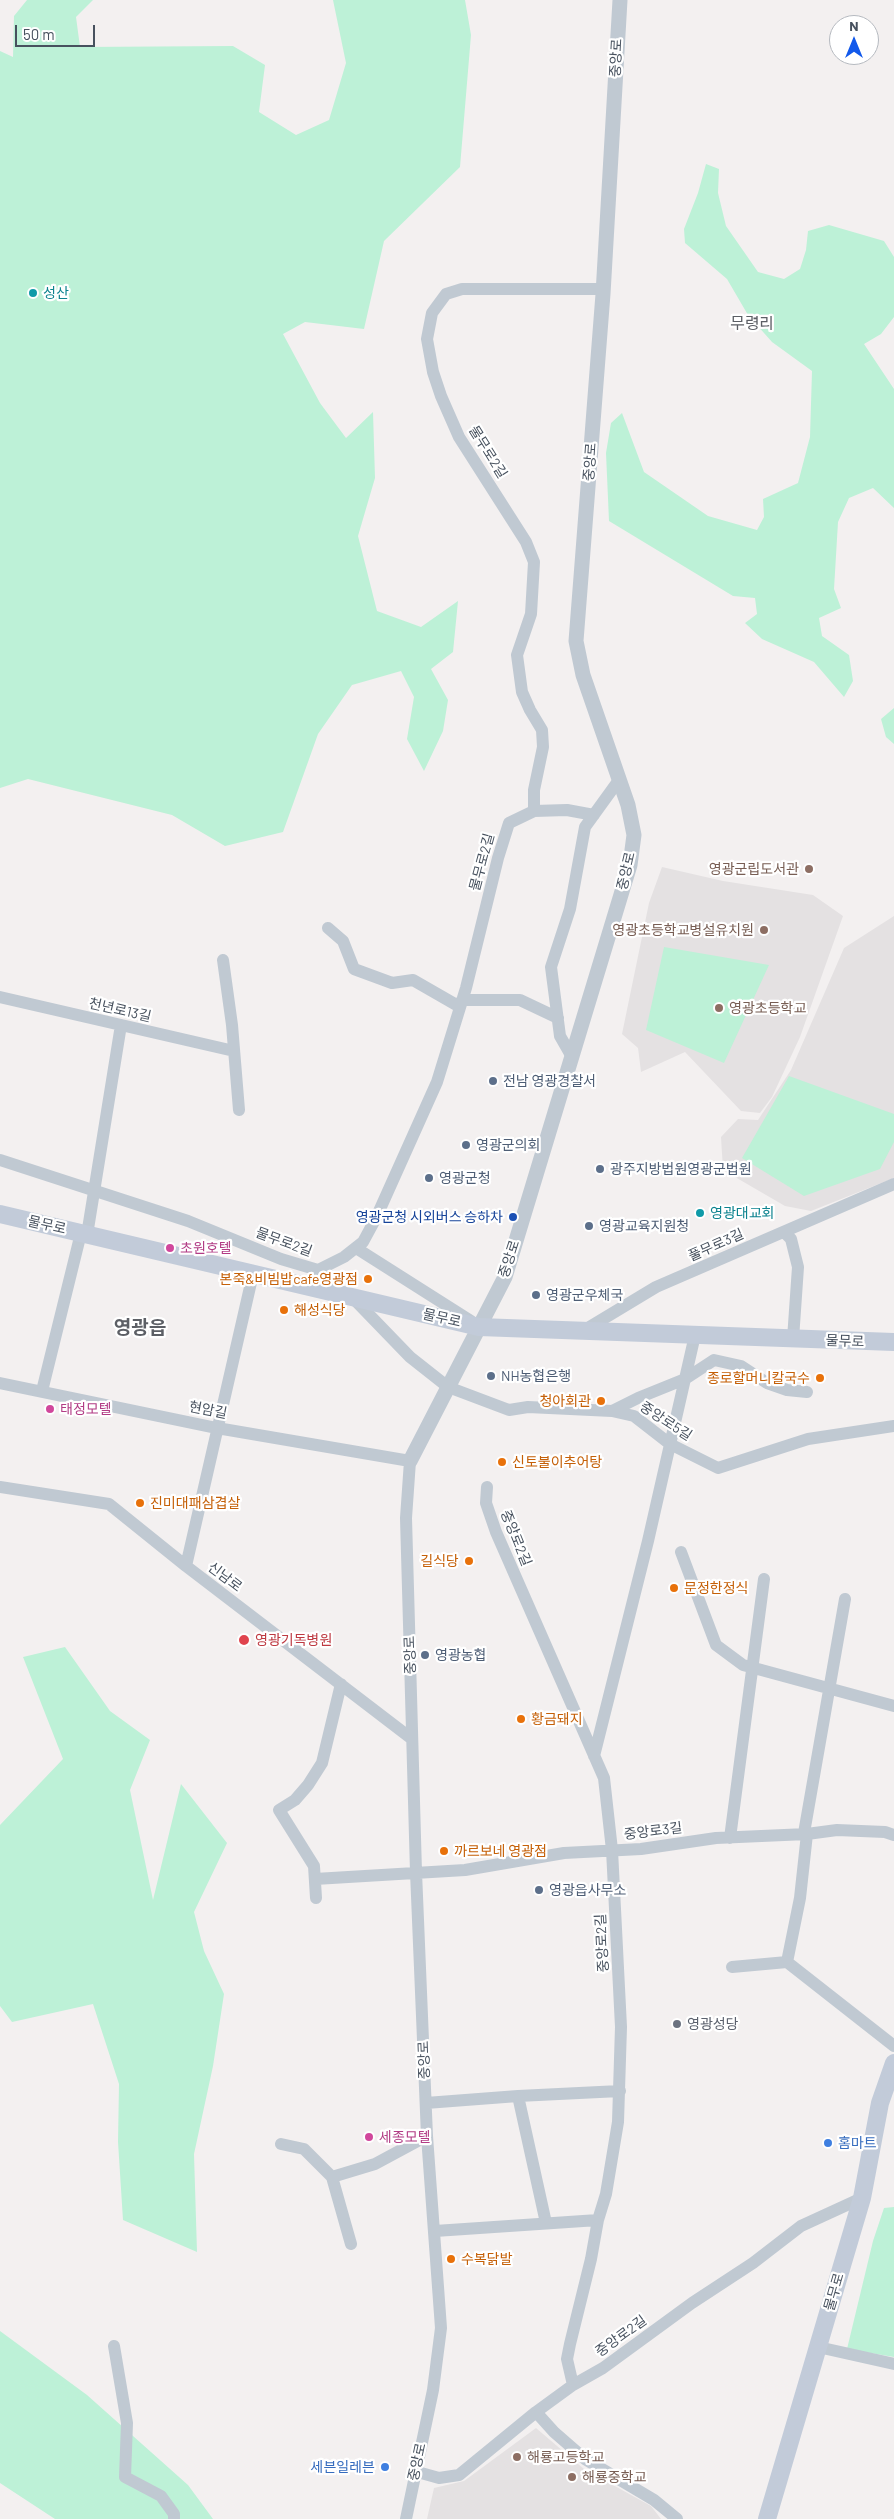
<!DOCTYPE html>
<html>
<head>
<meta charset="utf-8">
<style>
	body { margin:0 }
	#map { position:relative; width:894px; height:2519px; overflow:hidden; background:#f3f0f0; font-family:Barlow,sans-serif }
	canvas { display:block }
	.north { position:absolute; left:829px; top:15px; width:50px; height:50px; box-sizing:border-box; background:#fff; border:1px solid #b5b9bf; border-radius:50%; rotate:0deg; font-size:14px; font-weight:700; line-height:20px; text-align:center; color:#47515e }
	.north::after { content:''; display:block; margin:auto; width:18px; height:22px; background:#1259eb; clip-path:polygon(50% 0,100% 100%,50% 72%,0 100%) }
	.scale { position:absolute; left:15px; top:25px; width:80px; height:22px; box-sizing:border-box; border:2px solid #47515e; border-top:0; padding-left:6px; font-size:15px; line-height:18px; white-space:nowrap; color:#47515e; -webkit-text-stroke:4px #fff; paint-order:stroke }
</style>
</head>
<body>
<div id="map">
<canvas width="894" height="2519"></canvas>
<div class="north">N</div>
<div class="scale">50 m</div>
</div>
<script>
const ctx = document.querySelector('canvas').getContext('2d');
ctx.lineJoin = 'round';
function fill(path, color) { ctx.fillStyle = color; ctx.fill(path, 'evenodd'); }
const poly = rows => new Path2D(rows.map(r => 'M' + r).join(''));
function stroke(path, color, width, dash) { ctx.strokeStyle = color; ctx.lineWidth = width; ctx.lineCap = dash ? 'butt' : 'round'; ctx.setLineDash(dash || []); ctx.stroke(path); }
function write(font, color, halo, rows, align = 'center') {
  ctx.font = font + ' Barlow,"Noto Sans KR",sans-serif'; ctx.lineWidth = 4.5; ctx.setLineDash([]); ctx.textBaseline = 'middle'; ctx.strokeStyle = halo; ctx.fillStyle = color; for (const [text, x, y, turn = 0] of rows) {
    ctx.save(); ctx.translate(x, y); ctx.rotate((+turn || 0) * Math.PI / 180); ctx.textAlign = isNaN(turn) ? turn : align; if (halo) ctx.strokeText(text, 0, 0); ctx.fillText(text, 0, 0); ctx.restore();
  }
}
const education = poly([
	[662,867,723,881,813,895,843,916,800,1037,772,1097,760,1113,741,1111,685,1052,641,1072,638,1048,622,1034,649,903],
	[894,916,894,1178,811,1211,785,1206,723,1170,721,1137,738,1119,758,1120,791,1070,844,948],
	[536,2428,584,2469,651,2506,661,2519,427,2519,434,2488,464,2481]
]);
const green = poly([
	[27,0,93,0,76,17,80,47,233,46,265,65,259,112,296,135,329,120,346,63,333,0,465,0,471,35,460,167,384,241,364,329,305,322,283,334,320,403,346,438,373,412,375,478,358,536,377,611,421,627,458,601,453,652,431,669,448,700,443,731,424,771,407,739,414,697,401,671,352,685,318,734,283,832,225,846,172,815,28,779,0,788,0,51,13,57,14,16],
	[706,164,719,169,718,193,726,226,758,272,784,279,800,269,806,250,808,231,829,225,884,241,894,257,894,317,881,334,864,344,894,389,894,508,873,488,849,498,838,522,834,589,841,608,819,618,822,636,849,655,853,681,844,697,814,662,762,639,745,623,757,614,755,598,733,596,609,521,606,453,611,423,622,413,644,472,708,516,757,530,764,517,763,499,798,483,810,437,812,371,772,342,748,315,727,279,685,243,684,229,698,193],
	[894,708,894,744,886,737,881,719],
	[664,947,769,965,724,1063,646,1030],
	[789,1076,894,1114,894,1142,880,1169,804,1196,742,1158],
	[65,1647,110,1711,150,1740,130,1790,153,1900,181,1784,227,1843,194,1912,204,1951,224,1994,213,2066,194,2154,197,2252,123,2220,118,2142,119,2084,93,2004,12,2022,0,2006,0,1825,63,1759,23,1657],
	[894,2207,894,2357,847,2349,873,2241,884,2208],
	[0,2331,87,2395,188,2485,213,2519,55,2519,0,2483]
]);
const minor = poly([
	[534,811,567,810,594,815],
	[328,928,343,941,354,969,392,983,413,980,460,1007],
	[223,960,232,1025,239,1110],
	[0,997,234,1051],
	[462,1000,520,1000,558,1018],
	[572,1057,560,1036,551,967,570,909,585,827,619,780],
	[0,1160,188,1221,281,1259,318,1270,344,1257,363,1242,376,1218,437,1082,466,988,498,858,509,823,534,811,534,790,543,747,542,730,530,710,522,692,517,655,531,614,534,562,526,542,459,437,441,396,433,372,427,339,432,313,446,294,462,289,604,289],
	[784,1232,791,1239,798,1267,793,1339],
	[87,1235,121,1025],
	[356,1248,471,1321],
	[352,1297,410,1357,448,1387,509,1410,528,1407,612,1411,634,1416,670,1444,718,1468,808,1439,894,1426],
	[583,1331,656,1287,894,1184],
	[0,1383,217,1428,410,1461,406,1518,416,1872,427,2136,441,2328,433,2390,406,2519],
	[42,1391,81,1233],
	[612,1411,638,1398,685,1379,714,1360,741,1366,767,1383,787,1390,807,1392],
	[0,1487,109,1504,186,1566,412,1739],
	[487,1487,486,1503,496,1532,604,1778,612,1850,621,2027,618,2122,606,2194,598,2220,591,2259,570,2344,567,2359,573,2385],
	[681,1552,716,1645,743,1665,894,1706],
	[186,1566,253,1274],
	[594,1756,648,1541,695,1335],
	[804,1833,845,1599],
	[807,1834,800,1898,787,1962,894,2046],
	[730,1838,764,1579],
	[315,1879,465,1870,564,1853,641,1849,716,1838,807,1834,837,1830,885,1832,894,1835],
	[316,1898,314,1866,279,1810,295,1800,308,1785,322,1763,341,1684],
	[732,1967,787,1962],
	[518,2096,620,2091],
	[426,2103,518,2096,546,2223],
	[281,2144,304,2149,332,2177,351,2244],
	[332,2177,375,2164,427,2136],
	[435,2231,598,2220],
	[114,2346,127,2423,125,2477,161,2496,174,2514,174,2519],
	[818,2347,894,2364],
	[536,2412,554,2432,585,2459,654,2500,677,2519],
	[414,2471,439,2478,459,2475,536,2412,573,2385,603,2368,692,2303,753,2263,801,2226,862,2198]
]);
const tertiary = poly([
	[410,1461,505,1277,630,865,634,835,628,805,583,675,576,641,603,294,620,0]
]);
const secondary = poly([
	[0,1214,479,1327,894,1342],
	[767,2519,862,2198,880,2103,894,2063]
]);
const markers = [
	[33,293,5,"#0f9aa8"],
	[809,869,5,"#8d6e63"],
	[764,930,5,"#8d6e63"],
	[719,1008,5,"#8d6e63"],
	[493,1081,5,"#5c6f8a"],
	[466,1145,5,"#5c6f8a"],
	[600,1169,5,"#5c6f8a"],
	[429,1178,5,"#5c6f8a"],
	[700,1213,5,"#0f9aa8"],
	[513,1217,5,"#1a4fb4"],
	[589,1226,5,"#5c6f8a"],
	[170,1248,5,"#d1479c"],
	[368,1279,5,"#e8710a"],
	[536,1295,5,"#5c6f8a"],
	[284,1310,5,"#e8710a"],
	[491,1376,5,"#5c6f8a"],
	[820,1378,5,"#e8710a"],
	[601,1401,5,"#e8710a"],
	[50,1409,5,"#d1479c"],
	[502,1462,5,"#e8710a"],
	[140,1503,5,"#e8710a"],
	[469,1561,5,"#e8710a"],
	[674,1588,5,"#e8710a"],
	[244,1640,6,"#e0444e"],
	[425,1655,5,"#5c6f8a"],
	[521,1719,5,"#e8710a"],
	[444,1851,5,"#e8710a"],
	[539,1890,5,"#5c6f8a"],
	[677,2024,5,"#6b7280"],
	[369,2137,5,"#d1479c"],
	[828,2143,5,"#3f7fe0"],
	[451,2259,5,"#e8710a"],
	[517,2457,5,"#8d6e63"],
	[385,2467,5,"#3f7fe0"],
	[572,2477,5,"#8d6e63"]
];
const streetNames = [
	["중앙로",616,58,-87],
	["물무로2길",488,452,58],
	["중앙로",590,462,-86],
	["물무로2길",482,862,-75],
	["중앙로",626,871,-77],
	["천년로13길",120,1010,13],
	["물무로",47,1225,13],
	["물무로2길",284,1242,20],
	["풀무로3길",716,1245,-24],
	["중앙로",509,1259,-72],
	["물무로",442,1318,13],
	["물무로",845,1341,2],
	["현암길",208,1410,11],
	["중앙로5길",666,1421,33],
	["중앙로2길",516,1538,68],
	["신남로",225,1577,37],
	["중앙로",410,1655,-92],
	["중앙로3길",653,1831,-7],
	["중앙로2길",602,1943,-93],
	["중앙로",424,2060,-92],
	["물무로",834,2292,-74],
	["중앙로2길",621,2336,-36],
	["중앙로",417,2462,-78]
];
const cultureNames = [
	["성산",43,293],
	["영광대교회",710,1213]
];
const educationNames = [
	["영광군립도서관",799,869,"right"],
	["영광초등학교병설유치원",754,930,"right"],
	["영광초등학교",729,1008],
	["해룡고등학교",527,2457],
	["해룡중학교",582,2477]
];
const serviceNames = [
	["전남 영광경찰서",503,1081],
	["영광군의회",476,1145],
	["광주지방법원영광군법원",610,1169],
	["영광군청",439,1178],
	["영광교육지원청",599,1226],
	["영광군우체국",546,1295],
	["NH농협은행",501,1376],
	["영광농협",435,1655],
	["영광읍사무소",549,1890]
];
const transitNames = [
	["영광군청 시외버스 승하차",503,1217]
];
const hotelNames = [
	["초원호텔",180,1248],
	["태정모텔",60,1409],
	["세종모텔",379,2137]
];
const foodNames = [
	["본죽&비빔밥cafe영광점",358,1279,"right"],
	["해성식당",294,1310],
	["종로할머니칼국수",810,1378,"right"],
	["청아회관",591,1401,"right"],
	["신토불이추어탕",512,1462],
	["진미대패삼겹살",150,1503],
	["길식당",459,1561,"right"],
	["문정한정식",684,1588],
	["황금돼지",531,1719],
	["까르보네 영광점",454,1851],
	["수복닭발",461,2259]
];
const healthNames = [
	["영광기독병원",255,1640]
];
const worshipNames = [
	["영광성당",687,2024]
];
const shopNames = [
	["홈마트",838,2143],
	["세븐일레븐",375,2467,"right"]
];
const quarterNames = [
	["무령리",752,324]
];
const districtNames = [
	["영광읍",140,1328]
];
fill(education, '#e4e1e2');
fill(green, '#bdf1d7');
stroke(minor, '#c0c9d2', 12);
stroke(tertiary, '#c0c9d2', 15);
stroke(secondary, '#c2cbd9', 18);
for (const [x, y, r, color] of markers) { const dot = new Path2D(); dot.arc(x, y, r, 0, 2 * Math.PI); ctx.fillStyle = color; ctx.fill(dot); stroke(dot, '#fff', 2); }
write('14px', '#47515e', '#fff', streetNames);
write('14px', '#0d838f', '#fff', cultureNames, 'left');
write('14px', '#785e54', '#fff', educationNames, 'left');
write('14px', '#4e5e75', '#fff', serviceNames, 'left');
write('14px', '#164399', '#fff', transitNames, 'right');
write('14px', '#b23c85', '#fff', hotelNames, 'left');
write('14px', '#c56008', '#fff', foodNames, 'left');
write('14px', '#be3a42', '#fff', healthNames, 'left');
write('14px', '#5b616d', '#fff', worshipNames, 'left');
write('14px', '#366cbe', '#fff', shopNames, 'left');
write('16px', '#5c5f65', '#fff', quarterNames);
write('bold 19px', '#5c5f65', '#fff', districtNames);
</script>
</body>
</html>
